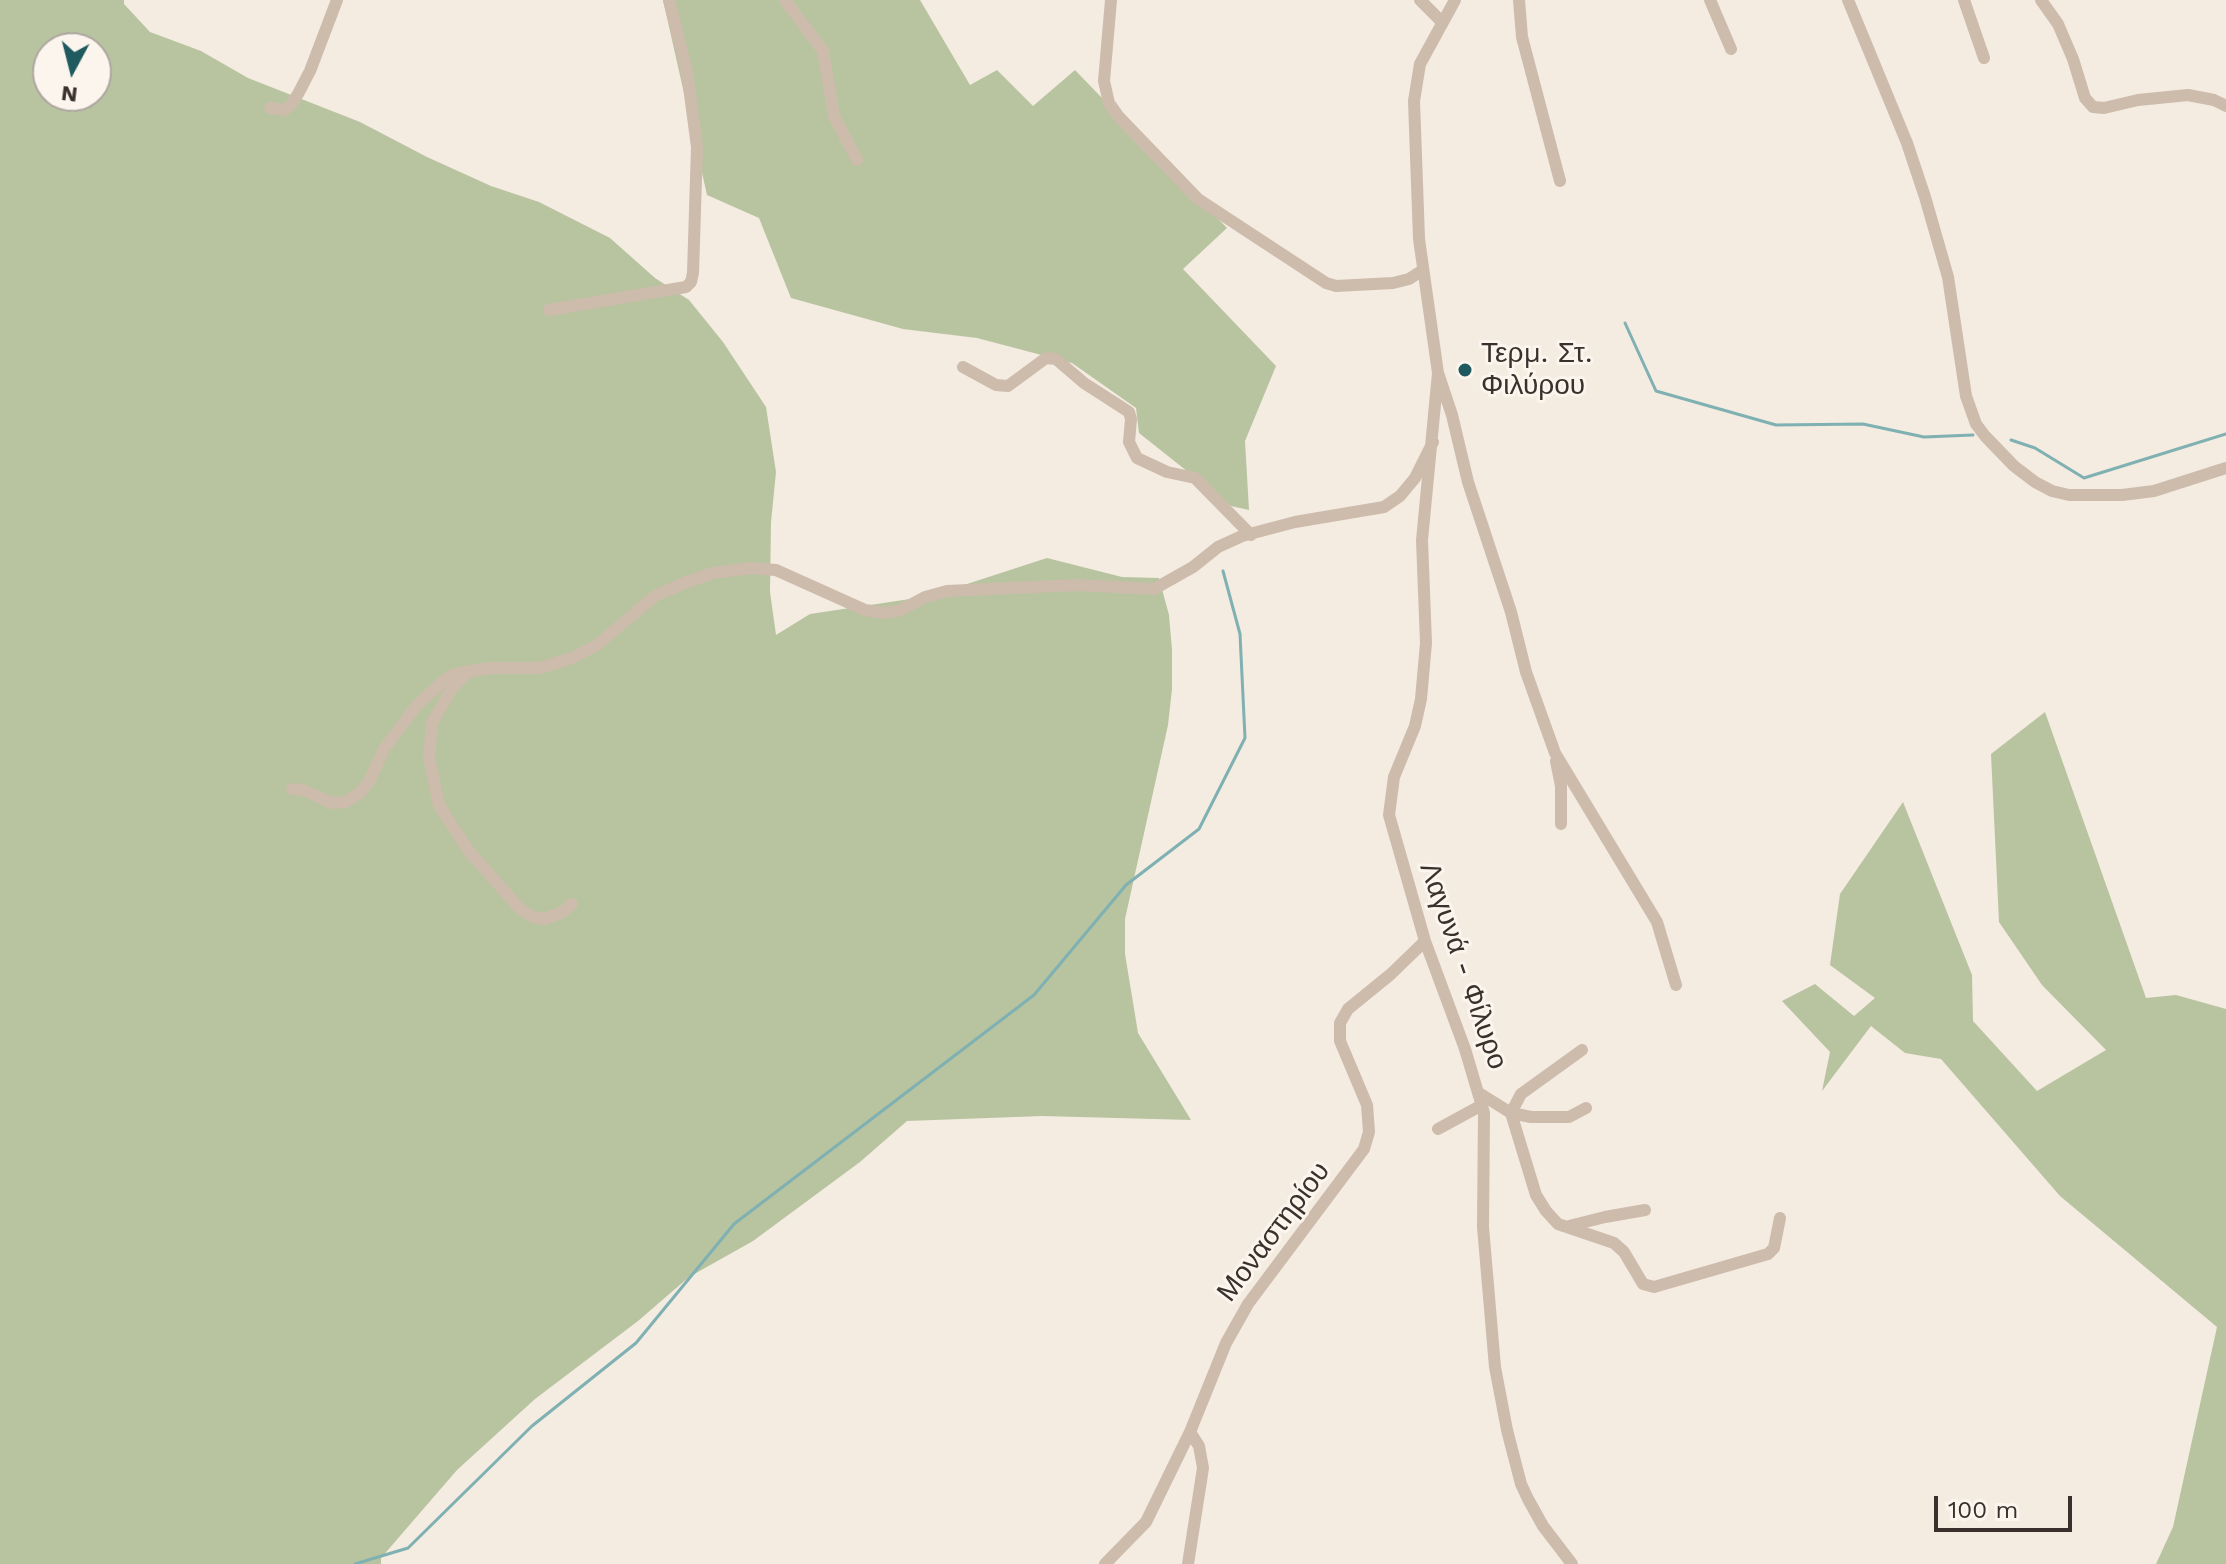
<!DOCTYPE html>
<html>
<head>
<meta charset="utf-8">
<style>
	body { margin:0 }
	#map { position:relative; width:2226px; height:1564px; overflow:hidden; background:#f4ebe1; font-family:"Work Sans",sans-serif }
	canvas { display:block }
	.north { position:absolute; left:32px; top:32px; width:80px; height:80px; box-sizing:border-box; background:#fbf5ee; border:2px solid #aea6a0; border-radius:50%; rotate:187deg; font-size:22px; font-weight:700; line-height:32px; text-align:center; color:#3b302b }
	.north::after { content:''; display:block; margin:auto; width:28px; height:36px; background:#1f5a5e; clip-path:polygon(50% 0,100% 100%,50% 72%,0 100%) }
	.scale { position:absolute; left:1934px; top:1496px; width:138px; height:36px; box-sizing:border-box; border:4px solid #3b302b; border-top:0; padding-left:10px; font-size:24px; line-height:28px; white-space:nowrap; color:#3b302b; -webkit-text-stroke:6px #fbf5ee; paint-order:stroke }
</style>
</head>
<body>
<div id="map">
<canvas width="2226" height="1564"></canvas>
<div class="north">N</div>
<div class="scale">100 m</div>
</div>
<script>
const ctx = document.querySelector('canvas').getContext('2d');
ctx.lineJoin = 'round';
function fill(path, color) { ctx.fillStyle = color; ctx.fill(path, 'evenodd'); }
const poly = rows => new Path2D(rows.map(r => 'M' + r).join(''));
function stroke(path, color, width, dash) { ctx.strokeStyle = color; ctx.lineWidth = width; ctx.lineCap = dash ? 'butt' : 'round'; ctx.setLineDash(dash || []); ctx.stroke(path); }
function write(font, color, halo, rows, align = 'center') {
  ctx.font = font + ' "Work Sans",sans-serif'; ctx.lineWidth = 6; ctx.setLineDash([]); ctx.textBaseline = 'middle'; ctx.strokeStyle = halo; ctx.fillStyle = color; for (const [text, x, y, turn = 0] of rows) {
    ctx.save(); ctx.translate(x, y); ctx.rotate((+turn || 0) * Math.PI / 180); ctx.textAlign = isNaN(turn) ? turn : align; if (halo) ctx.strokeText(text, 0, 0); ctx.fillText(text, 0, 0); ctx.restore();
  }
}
const green = poly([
	[0,0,124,0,124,4,150,32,201,51,248,78,360,122,427,157,491,186,539,202,610,238,655,278,689,300,723,342,766,407,776,472,771,522,770,592,776,635,810,614,930,596,1047,558,1122,577,1159,578,1169,615,1172,650,1172,689,1168,725,1125,919,1125,954,1138,1033,1191,1120,1042,1116,907,1121,860,1162,753,1241,689,1277,638,1321,535,1399,457,1470,381,1558,381,1564,0,1564],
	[48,48,96,48,96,96,48,96],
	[663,0,920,0,970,85,997,70,1033,106,1075,70,1227,228,1183,269,1276,366,1245,441,1249,510,1231,506,1139,433,1136,408,1072,363,977,338,903,329,791,298,759,218,707,195],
	[2045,712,2146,998,2176,995,2226,1009,2226,1564,2156,1564,2173,1527,2217,1327,2060,1196,1941,1059,1905,1053,1871,1026,1822,1091,1830,1052,1782,1001,1815,984,1854,1016,1875,998,1830,965,1840,894,1903,802,1972,975,1973,1021,2037,1091,2106,1050,2042,985,1999,922,1991,754]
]);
const stream = poly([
	[1625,323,1656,391,1776,425,1863,424,1924,437,1973,435],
	[2011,440,2035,448,2084,478,2226,434],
	[355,1564,408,1548,532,1426,636,1343,734,1224,1034,995,1126,885,1199,829,1245,738,1240,634,1223,571]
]);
const minor = poly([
	[785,0,823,51,834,116,857,160],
	[1111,0,1104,81,1109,103,1119,117,1198,199,1326,283,1336,286,1393,283,1409,279,1423,270],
	[1420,0,1442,22],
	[1455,0,1420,64,1414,101,1419,239,1438,373,1452,415,1468,482,1511,612,1526,672,1555,753,1657,922,1676,985],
	[1519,0,1522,37,1560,181],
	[1710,0,1731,49],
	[1848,0,1907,143,1925,197,1948,277,1966,396,1976,424,1985,436,2014,466,2035,482,2052,491,2069,495,2122,495,2154,491,2226,468],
	[1964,0,1984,58],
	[2041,0,2058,24,2073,59,2085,98,2093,107,2104,108,2138,100,2188,95,2214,100,2226,106],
	[270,108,284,110,290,106,298,94,310,71,337,0],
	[549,310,686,287,691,282,693,273,697,147,687,72,669,0],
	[963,367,996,385,1008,386,1046,358,1056,359,1084,383,1129,412,1131,419,1129,442,1137,458,1167,472,1195,478,1251,535],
	[1438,373,1422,540,1426,643,1421,699,1415,726,1394,777,1389,815,1425,941,1465,1049,1484,1113,1483,1227,1495,1367,1507,1430,1521,1484,1528,1499,1543,1526,1572,1564],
	[469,671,452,688,432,723,429,757,439,805,468,850,520,909,533,917,544,919,563,912,572,904],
	[1556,761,1561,786,1561,824],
	[292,789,303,790,332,803,345,802,360,793,370,780,384,749,417,705,447,678,455,674,490,668,540,668,572,658,597,645,655,596,684,583,713,573,750,568,776,570,865,610,884,613,901,610,925,597,947,591,1076,585,1154,589,1193,567,1218,547,1242,536,1295,522,1384,507,1400,496,1415,478,1433,442],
	[1582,1050,1521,1094,1511,1113,1536,1195,1546,1211,1558,1224,1614,1243,1624,1252,1643,1284,1654,1287,1768,1254,1774,1248,1780,1218],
	[1479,1093,1511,1113,1531,1117,1569,1117,1586,1108],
	[1438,1129,1482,1105],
	[1569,1226,1605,1217,1645,1210],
	[1105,1564,1146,1522,1190,1432,1226,1343,1248,1304,1364,1149,1369,1132,1367,1105,1340,1041,1340,1023,1348,1009,1391,974,1425,941],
	[1188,1564,1203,1468,1199,1446,1190,1432]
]);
const markers = [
	[1465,370,8,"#1f5a5e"]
];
const poiNames = [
	["Τερμ. Στ.",1481,354],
	["Φιλύρου",1481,386]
];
const streetNames = [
	["Λαγυνά - Φίλυρο",1463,966,71],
	["Μοναστηρίου",1274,1232,-53]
];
fill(green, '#b8c4a0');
stroke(stream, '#7fb0b2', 3);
stroke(minor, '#cdbbac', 12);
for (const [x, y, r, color] of markers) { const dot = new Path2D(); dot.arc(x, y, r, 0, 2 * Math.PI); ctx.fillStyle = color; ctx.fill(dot); stroke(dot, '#fbf5ee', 3); }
write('28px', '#3b302b', '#fbf5ee', poiNames, 'left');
write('28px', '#3b302b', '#fbf5ee', streetNames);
</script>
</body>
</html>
